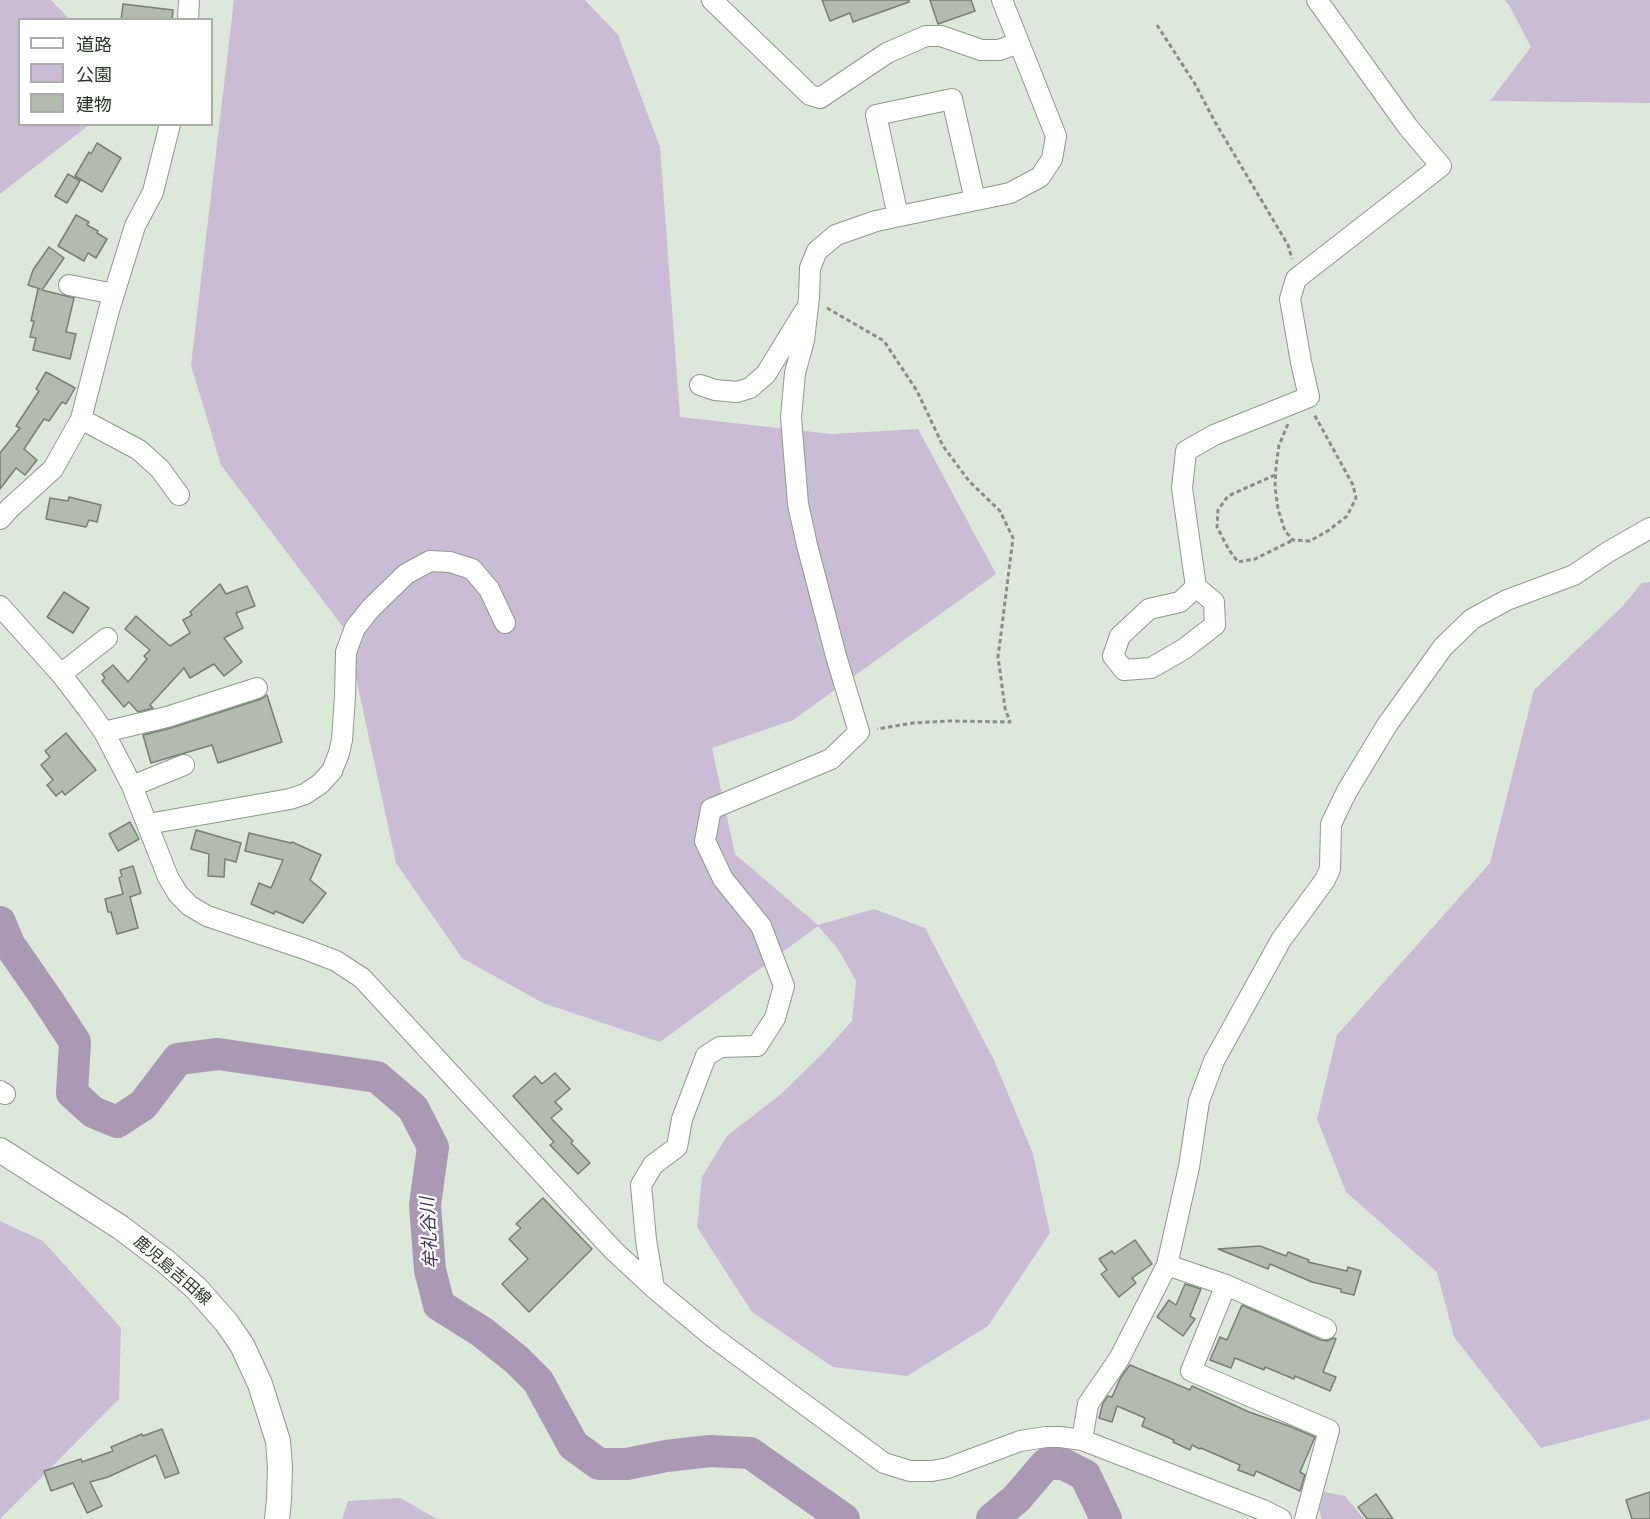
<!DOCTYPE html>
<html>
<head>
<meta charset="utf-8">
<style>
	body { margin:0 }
	#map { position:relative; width:1650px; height:1519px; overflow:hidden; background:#dce8d9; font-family:"Fira Sans","Noto Sans JP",sans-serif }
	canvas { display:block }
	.legend { position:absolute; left:18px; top:18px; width:195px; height:108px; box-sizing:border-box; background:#fff; border:2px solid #abacaa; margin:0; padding:8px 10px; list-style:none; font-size:18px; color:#2c302b }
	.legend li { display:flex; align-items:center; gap:12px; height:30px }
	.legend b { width:30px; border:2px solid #abacaa }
</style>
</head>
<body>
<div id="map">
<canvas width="1650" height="1519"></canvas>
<ul class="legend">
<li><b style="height:8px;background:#fff"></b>道路</li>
<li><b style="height:16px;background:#cabcd4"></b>公園</li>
<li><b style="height:16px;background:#b1bcae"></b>建物</li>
</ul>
</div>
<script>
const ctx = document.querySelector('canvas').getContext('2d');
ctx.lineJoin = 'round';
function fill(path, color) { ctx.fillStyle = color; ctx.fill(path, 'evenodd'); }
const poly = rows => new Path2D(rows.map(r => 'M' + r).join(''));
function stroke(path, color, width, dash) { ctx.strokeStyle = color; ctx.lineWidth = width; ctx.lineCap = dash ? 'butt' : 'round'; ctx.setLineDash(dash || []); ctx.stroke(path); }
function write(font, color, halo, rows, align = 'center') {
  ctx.font = font + ' "Fira Sans","Noto Sans JP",sans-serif'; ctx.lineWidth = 4.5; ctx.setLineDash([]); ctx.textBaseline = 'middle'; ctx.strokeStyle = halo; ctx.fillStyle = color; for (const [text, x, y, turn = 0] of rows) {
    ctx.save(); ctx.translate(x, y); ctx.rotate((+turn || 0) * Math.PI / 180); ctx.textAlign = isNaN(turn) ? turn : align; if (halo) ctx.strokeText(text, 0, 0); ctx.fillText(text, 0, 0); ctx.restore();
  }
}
const green = poly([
	[0,0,51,0,69,19,20,20,20,124,89,125,0,194],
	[234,0,585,0,618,35,660,147,680,417,831,434,918,429,996,574,793,720,712,748,735,854,818,925,874,909,925,928,994,1060,1033,1154,1050,1233,988,1326,907,1376,833,1367,752,1312,697,1227,702,1177,727,1136,781,1094,824,1052,852,1021,856,981,838,949,818,926,660,1042,543,1003,462,958,396,863,346,631,221,465,191,365],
	[1504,0,1650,0,1650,103,1490,101,1531,47,1509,5],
	[1650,582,1650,1419,1541,1448,1454,1337,1437,1272,1346,1192,1317,1119,1337,1035,1490,863,1534,690,1622,607,1642,583],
	[0,1221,43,1241,121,1328,119,1399,0,1519],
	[1324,1492,1345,1496,1364,1519,1322,1519,1319,1509],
	[400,1498,437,1519,342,1519,348,1501]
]);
const river = poly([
	[0,922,9,944,49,1002,75,1042,72,1093,93,1112,117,1122,143,1105,178,1059,218,1054,377,1077,413,1108,433,1147,425,1205,430,1270,439,1305,482,1332,517,1360,538,1381,573,1445,599,1464,627,1464,666,1456,710,1451,750,1453,844,1519],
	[992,1519,1017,1498,1046,1464,1063,1464,1085,1475,1106,1519]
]);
const building = poly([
	[822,0,909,0,909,2,853,22,850,13,830,21,822,0],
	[930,0,971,0,975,11,938,24,930,0],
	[123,4,173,10,172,20,121,20,123,4],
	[97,143,121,158,102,192,75,176,89,152,91,154,97,143],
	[68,174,80,181,67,203,55,196,68,174],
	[76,215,89,222,87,225,98,231,97,233,107,239,96,258,88,253,84,261,58,246,76,215],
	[49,247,64,258,42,290,74,298,66,332,76,334,70,359,33,350,36,338,30,337,34,321,31,321,38,289,40,289,28,285,33,270,49,247],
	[46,372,75,388,66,404,62,402,49,421,44,419,24,449,37,460,25,475,16,468,0,489,0,453,20,428,16,426,39,391,36,389,46,372],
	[69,497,101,505,97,522,89,520,86,527,46,519,50,498,68,501,69,497],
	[220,584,226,594,247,586,255,606,236,613,243,628,224,638,242,662,224,676,214,664,190,678,184,668,150,705,153,708,138,712,129,702,124,707,102,681,105,678,102,674,113,665,128,682,147,659,144,656,150,650,125,629,136,616,170,646,190,633,183,620,192,615,190,612,220,584],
	[64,592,89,608,73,633,47,617,64,592],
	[267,695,282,742,218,763,212,745,151,763,143,735,171,728,261,699,267,695],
	[66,733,96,770,65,795,62,791,56,796,47,785,53,780,41,765,50,757,45,751,66,733],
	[130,822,139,839,118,851,109,834,130,822],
	[196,830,241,843,236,862,225,859,224,877,208,876,209,854,191,849,196,830],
	[249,833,291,843,292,842,321,855,310,880,326,893,303,923,275,911,274,914,251,904,259,883,271,888,283,860,245,851,249,833],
	[133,866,141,893,130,897,138,928,117,934,111,912,108,912,105,899,123,894,119,878,122,876,120,870,133,866],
	[555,1073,570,1089,555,1102,562,1109,551,1118,573,1141,571,1143,590,1163,578,1174,550,1145,554,1142,513,1096,535,1076,542,1084,555,1073],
	[543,1198,592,1249,529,1312,502,1284,528,1259,509,1239,521,1228,516,1224,543,1198],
	[1135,1240,1152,1264,1132,1278,1136,1283,1119,1297,1101,1274,1107,1270,1099,1259,1112,1251,1114,1254,1135,1240],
	[1260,1246,1286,1256,1288,1252,1309,1260,1308,1262,1347,1271,1348,1267,1361,1271,1354,1295,1341,1292,1341,1289,1312,1282,1270,1264,1268,1269,1218,1249,1260,1246],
	[1185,1284,1201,1289,1190,1316,1195,1319,1183,1336,1157,1317,1169,1300,1176,1305,1185,1284],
	[1242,1305,1321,1340,1327,1341,1334,1338,1336,1339,1323,1372,1336,1377,1330,1391,1295,1376,1294,1379,1265,1367,1264,1370,1235,1358,1231,1368,1210,1360,1220,1337,1227,1340,1242,1305],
	[1130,1365,1190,1390,1192,1386,1249,1412,1289,1426,1315,1437,1300,1472,1305,1475,1300,1491,1256,1471,1254,1476,1238,1470,1240,1465,1201,1448,1200,1449,1192,1445,1190,1450,1173,1442,1174,1440,1142,1426,1145,1418,1117,1406,1112,1422,1099,1418,1103,1403,1108,1396,1112,1397,1121,1377,1130,1365],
	[162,1429,179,1473,165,1478,156,1455,108,1477,90,1482,102,1506,87,1513,73,1483,51,1491,44,1471,81,1459,82,1462,113,1451,111,1447,142,1434,143,1436,162,1429],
	[1650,1492,1650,1519,1632,1519,1626,1500,1650,1492],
	[1376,1494,1393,1519,1367,1519,1358,1507,1376,1494]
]);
const path = poly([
	[1157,25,1195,84,1215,122,1288,245,1292,259],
	[827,308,884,341,917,391,943,446,969,481,1000,511,1013,538,998,657,1005,708,1010,722,948,721,913,723,877,729],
	[1288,424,1279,445,1276,467,1275,487,1278,509,1285,531,1293,540,1310,541,1329,530,1347,516,1356,498,1353,485,1314,414],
	[1275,475,1228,496,1218,510,1217,527,1229,550,1238,562,1255,559,1293,540]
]);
const minor = poly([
	[712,0,810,95,820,98,887,53,926,36,941,36,981,50,999,50,1019,43],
	[188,20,189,0],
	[898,216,876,115,952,99,975,200],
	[69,285,114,294],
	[700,385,715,390,737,392,750,388,766,374,804,312],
	[81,419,139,450,160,469,179,495],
	[0,519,10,508,53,469,81,419,109,310,135,226,153,192,170,124],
	[1196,587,1180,602,1149,609,1120,636,1113,656,1124,670,1151,668,1184,649,1215,625,1214,602,1196,587,1182,488,1186,451,1214,435,1309,397,1301,362,1290,299,1296,279,1441,166,1408,127,1317,0],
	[0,606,61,674,87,708,104,732,132,786,168,877,178,894,190,906,207,916,305,949,336,961,362,978,613,1250,654,1288,713,1337,884,1463,910,1471,932,1471,948,1468,1020,1441,1046,1437,1060,1437,1082,1440,1263,1510,1281,1519],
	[61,674,107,638],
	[104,732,167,717,257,688],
	[132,786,184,765],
	[148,824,290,799,305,794,320,784,332,771,339,753,342,740,345,696,346,652,355,628,371,608,406,574,430,561,450,562,472,569,489,589,505,623],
	[0,1091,5,1094],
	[1167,1265,1226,1285,1191,1371,1329,1430,1305,1519],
	[1226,1285,1326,1329],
	[654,1288,646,1240,641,1185,653,1165,677,1147,682,1119,706,1056,720,1047,757,1046,775,1018,784,986,761,926,723,879,705,841,711,809,831,759,859,732,836,656,807,545,798,504,791,417,795,373,804,340,809,298,810,268,817,251,836,235,876,221,1010,193,1040,177,1052,159,1056,136,1002,0],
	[1082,1440,1088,1404,1119,1359,1167,1265,1189,1167,1199,1101,1214,1061,1281,940,1325,880,1330,869,1331,824,1347,791,1387,725,1443,647,1472,619,1507,600,1574,575,1608,552,1650,528]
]);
const major = poly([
	[0,1150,120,1227,165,1261,196,1288,226,1322,242,1345,260,1384,278,1441,280,1467,279,1500,277,1519]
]);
const streetNames = [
	["鹿児島吉田線",172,1271,41]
];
const waterNames = [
	["牟礼谷川",430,1233,-93]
];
fill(green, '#cabcd4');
stroke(river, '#a999b4', 32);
fill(building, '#b1bcae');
stroke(building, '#758073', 1.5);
stroke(minor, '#8f998c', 22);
stroke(major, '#8f998c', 26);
stroke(path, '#889086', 3, [4.5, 3]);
stroke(minor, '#fff', 20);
stroke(major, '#fff', 24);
write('16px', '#2c302b', '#fff', streetNames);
write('italic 18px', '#462e55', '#fff', waterNames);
</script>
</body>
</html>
